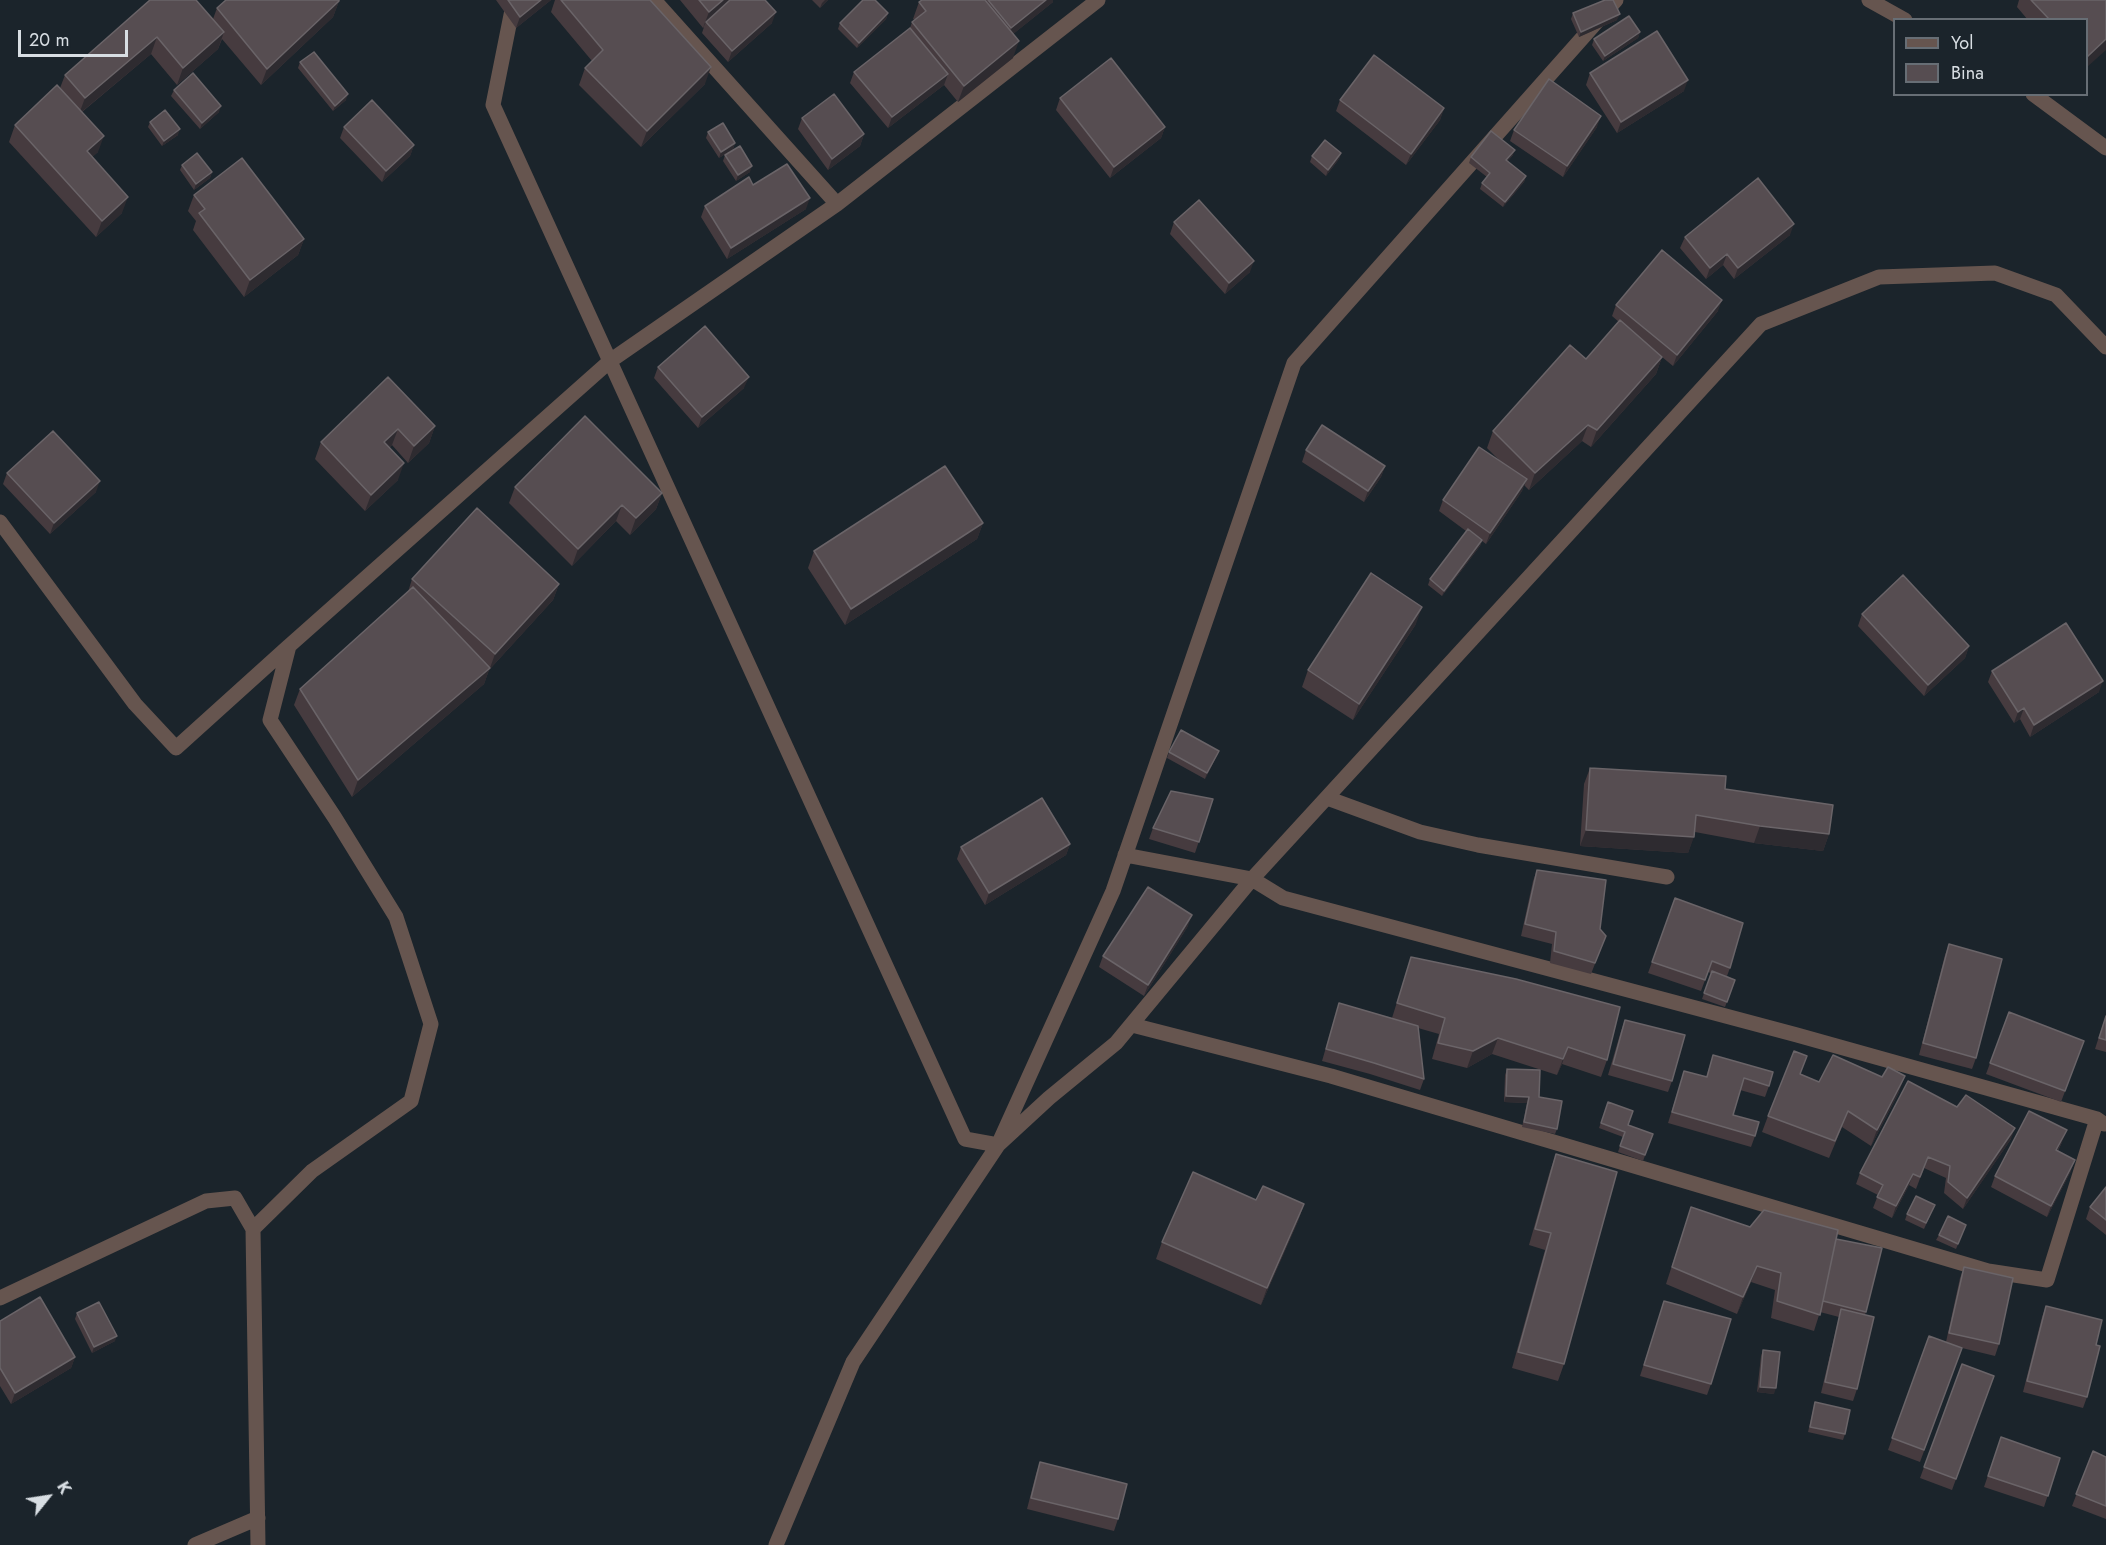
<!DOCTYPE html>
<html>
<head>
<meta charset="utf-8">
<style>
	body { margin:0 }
	#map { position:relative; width:2106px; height:1545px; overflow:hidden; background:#1b242b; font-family:Jost,sans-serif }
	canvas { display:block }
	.legend { position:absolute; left:1893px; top:18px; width:195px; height:78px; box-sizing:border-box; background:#1b242b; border:2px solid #676e75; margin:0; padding:8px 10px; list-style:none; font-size:18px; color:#d8dee3 }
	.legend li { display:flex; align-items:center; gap:12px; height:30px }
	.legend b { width:30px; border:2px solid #676e75 }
	.north { position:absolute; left:18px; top:1467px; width:60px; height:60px; -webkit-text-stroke:4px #1b242b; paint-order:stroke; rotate:60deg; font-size:16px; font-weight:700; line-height:24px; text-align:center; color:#d8dee3 }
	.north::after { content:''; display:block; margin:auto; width:21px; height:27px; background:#d8dee3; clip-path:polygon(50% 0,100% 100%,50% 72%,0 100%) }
	.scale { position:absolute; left:18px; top:30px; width:110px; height:27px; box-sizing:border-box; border:3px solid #d8dee3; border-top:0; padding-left:8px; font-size:18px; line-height:21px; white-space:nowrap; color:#d8dee3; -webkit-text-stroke:4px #1b242b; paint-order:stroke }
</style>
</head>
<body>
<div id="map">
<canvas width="2106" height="1545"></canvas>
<ul class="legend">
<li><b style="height:8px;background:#66554f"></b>Yol</li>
<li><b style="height:16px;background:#564d51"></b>Bina</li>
</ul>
<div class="north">K</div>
<div class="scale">20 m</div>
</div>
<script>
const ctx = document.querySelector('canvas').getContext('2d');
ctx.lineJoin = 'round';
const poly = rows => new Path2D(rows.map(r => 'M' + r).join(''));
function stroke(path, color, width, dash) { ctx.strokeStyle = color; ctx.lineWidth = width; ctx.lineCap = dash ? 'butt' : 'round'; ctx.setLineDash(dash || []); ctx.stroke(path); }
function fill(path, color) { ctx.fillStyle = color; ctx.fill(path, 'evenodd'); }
const minor = poly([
	[514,0,493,105,965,1139,998,1145,1049,1098,1116,1043,1252,879,1761,324,1879,277,1995,273,2056,295,2106,347],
	[654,0,837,204],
	[1869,0,1905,20],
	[2033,94,2106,148],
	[0,522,135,704,176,748,289,646],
	[1327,798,1420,832,1478,845,1667,877],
	[1125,855,1252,879,1283,898,1797,1035,2097,1119,2104,1124],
	[1132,1025,1331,1076,1988,1271,2047,1280,2097,1119],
	[0,1298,206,1201,235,1198,253,1229],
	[195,1545,258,1518],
	[258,1545,253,1229,312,1171,411,1101,431,1024,396,917,335,818,270,720,289,646,610,361,837,204,1098,0],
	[776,1545,853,1362,998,1145,1113,891,1294,363,1616,0]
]);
const wall = poly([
	[150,0,213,19,217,8,339,1,333,17,261,85,222,39,218,49,177,85,151,54,82,112,98,152,92,157,122,213,96,237,9,142,15,125,60,88,65,75],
	[496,0,551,0,516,28],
	[555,0,650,0,705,84,641,147,579,85,585,68,592,61,551,12],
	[680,0,765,0,772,23,728,62,702,33,704,27,703,28],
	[812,0,828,0,820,8],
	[922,0,1053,0,1053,2,1013,34,1013,58,958,102,944,85,888,128,850,83,854,72,910,28,912,22,915,20,913,19,919,2],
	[2019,0,2106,0,2086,68,2086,20,2028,20,2017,7],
	[888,13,886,19,857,48,838,29,840,23],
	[1573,13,1617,20,1579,37,1571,19],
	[1640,32,1638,38,1603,61,1592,45,1594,39],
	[300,62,346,100,333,111,298,68],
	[1590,73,1684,91,1617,133,1586,85],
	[174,90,219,112,200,129,171,96],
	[1060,98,1165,127,1161,138,1110,178,1056,110],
	[1340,100,1444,108,1440,120,1406,165,1336,111],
	[802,118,864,134,860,146,828,170,798,129],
	[150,122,178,135,162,146,148,127],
	[344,127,414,145,410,156,382,182,340,138],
	[1597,127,1563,177,1510,141,1514,130],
	[708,132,735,143,733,149,719,158,706,138],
	[1341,153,1339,159,1326,176,1310,162,1312,156],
	[725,155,750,172,736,181,723,161],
	[1513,155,1507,162,1526,176,1524,182,1503,207,1480,189,1482,183,1487,177,1469,163,1471,157],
	[182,165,212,172,210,178,194,190,180,170],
	[753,185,806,209,727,259,701,217,705,206],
	[194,195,304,239,298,255,244,297,193,230,196,221,188,211],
	[1174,222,1250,272,1225,294,1170,234],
	[1790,235,1734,279,1723,265,1706,279,1680,248,1685,237],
	[1616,305,1718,311,1673,366,1662,357,1656,374,1591,447,1582,441,1529,490,1524,485,1522,491,1486,544,1482,541,1480,546,1442,596,1428,585,1430,579,1466,531,1439,511,1443,500,1502,463,1487,448,1493,431,1586,359,1619,322,1612,316],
	[658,367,744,388,698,428,654,378],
	[388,377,435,426,429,443,408,463,392,445,389,448,398,480,365,511,315,459,321,442],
	[1306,450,1385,466,1381,477,1364,502,1302,462],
	[7,473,96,492,50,534,3,484],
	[515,487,662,493,656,509,630,535,616,521,572,566,509,503],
	[983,523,977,539,845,625,808,568,814,551],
	[412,579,559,584,553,600,489,670,484,684,352,797,294,705,300,689,408,592],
	[1862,614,1969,646,1965,658,1924,696,1858,626],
	[1416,624,1353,720,1302,687,1308,670],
	[1992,671,2099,692,2030,737,2020,719,2014,723,1988,682],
	[1219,751,1205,779,1167,758,1169,752],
	[1590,768,1725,789,1829,834,1823,851,1754,843,1695,832,1688,853,1580,846,1584,784],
	[1213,799,1195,853,1149,839,1153,828],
	[1070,844,1066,855,985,905,957,859,961,847],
	[1537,870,1606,936,1591,974,1550,963,1552,944,1521,936,1533,881],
	[1675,898,1730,968,1727,976,1735,980,1725,1007,1702,999,1711,973,1708,972,1701,991,1648,973],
	[1188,926,1144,996,1099,967,1103,956],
	[1949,944,1976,1058,1972,1069,1919,1055,1945,955],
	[1411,957,1607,1060,1601,1077,1562,1064,1557,1075,1492,1054,1467,1068,1432,1059,1439,1034,1418,1028,1424,1079,1420,1090,1370,1074,1322,1061,1339,1003,1392,1018],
	[2009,1012,2084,1041,2061,1102,1986,1074],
	[2106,1015,2106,1052,2095,1049],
	[1625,1020,1672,1081,1668,1092,1608,1075,1621,1031],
	[1713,1055,1769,1086,1765,1097,1740,1090,1733,1115,1755,1136,1751,1147,1668,1123,1684,1071,1706,1077],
	[1507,1069,1557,1129,1555,1134,1522,1127,1527,1103,1504,1102,1505,1075],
	[1801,1074,1819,1082,1899,1092,1871,1146,1842,1127,1829,1158,1762,1132,1768,1116],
	[1908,1081,2011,1139,1963,1209,1944,1193,1946,1178,1924,1168,1916,1189,1909,1185,1892,1218,1873,1208,1878,1195,1856,1184,1860,1173],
	[1608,1102,1628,1125,1653,1134,1643,1161,1618,1152,1623,1137,1599,1128],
	[2062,1142,2058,1151,2071,1171,2047,1217,1991,1187,1995,1176],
	[1556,1154,1564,1364,1558,1381,1512,1368,1545,1250,1529,1245,1550,1171],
	[2106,1187,2106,1235,2086,1219,2090,1207],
	[1304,1204,1298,1221,1261,1305,1156,1259,1162,1242],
	[1935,1205,1924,1229,1905,1220,1907,1214],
	[1691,1207,1750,1227,1882,1248,1865,1315,1857,1389,1853,1401,1821,1393,1839,1317,1820,1312,1814,1331,1771,1318,1775,1290,1751,1282,1737,1314,1666,1284],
	[1966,1225,1956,1249,1936,1240,1939,1235],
	[1964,1267,1999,1344,1995,1356,1962,1348,1920,1462,1888,1450,1929,1336,1946,1342,1960,1278],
	[1664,1301,1711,1384,1707,1395,1640,1376],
	[2046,1306,2096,1345,2087,1397,2083,1408,2023,1392,2042,1317],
	[77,1313,115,1341,92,1353,75,1319],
	[0,1321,75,1357,71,1368,11,1404,0,1386],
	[1763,1350,1774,1394,1757,1392,1761,1356],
	[1962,1364,1994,1376,1952,1490,1920,1478],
	[1815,1402,1845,1434,1843,1440,1808,1432],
	[2001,1437,2060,1458,2044,1507,1984,1487],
	[2093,1451,2106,1457,2106,1519,2072,1506],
	[1040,1462,1118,1519,1114,1531,1027,1509,1036,1474]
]);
const shadedWall = poly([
	[541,0,551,0,516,28,520,17],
	[723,0,737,0,706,22,703,28,709,12],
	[825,0,828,0,820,8,822,3],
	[1046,0,1053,0,1053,2,1007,39,1011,28],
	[339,1,333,17,261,85,267,69],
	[776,12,772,23,728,62,732,51],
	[888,13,886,19,857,48,859,43],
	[1620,14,1617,20,1579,37,1581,32],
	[224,32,218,49,177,85,183,68],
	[1640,32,1638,38,1603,61,1605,56],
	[157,37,151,54,79,114,85,98],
	[2106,39,2106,50,2086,68,2087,57],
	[1019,41,1013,58,958,102,964,86],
	[711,67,705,84,641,147,647,131],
	[948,74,944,85,888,128,892,117],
	[1688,80,1684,91,1617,133,1621,122],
	[348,94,346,100,333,111,335,106],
	[221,106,219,112,200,129,202,123],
	[1444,108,1440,120,1406,165,1411,154],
	[1601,116,1597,127,1563,177,1567,166],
	[1165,127,1161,138,1110,178,1114,167],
	[180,129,178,135,162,146,164,141],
	[864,134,860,146,828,170,832,159],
	[104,136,98,152,81,167,87,151],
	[735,143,733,149,719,158,721,152],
	[414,145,410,156,382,182,386,171],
	[1515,150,1513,155,1504,166,1506,160],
	[1341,153,1339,159,1326,176,1328,170],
	[752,166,750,172,736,181,738,175],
	[212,172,210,178,194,190,196,184],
	[1526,176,1524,182,1503,207,1505,202],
	[128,197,122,213,96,237,102,221],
	[810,198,806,209,727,259,731,248],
	[1794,224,1790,235,1734,279,1738,268],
	[304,239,298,255,244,297,250,280],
	[1727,254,1723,265,1706,279,1710,268],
	[1254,261,1250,272,1225,294,1229,283],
	[1722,300,1718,311,1673,366,1677,355],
	[1662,357,1656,374,1591,447,1597,430],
	[749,377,744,388,698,428,702,417],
	[1588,425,1582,441,1529,490,1535,473],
	[435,426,429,443,408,463,414,446],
	[398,429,392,445,378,459,384,442],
	[404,463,398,480,365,511,371,495],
	[1385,466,1381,477,1364,502,1368,491],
	[1527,479,1522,491,1486,544,1490,533],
	[100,481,96,492,50,534,54,523],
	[662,493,656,509,630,535,636,518],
	[622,505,616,521,572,566,578,549],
	[983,523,977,539,845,625,851,609],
	[1482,540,1480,546,1442,596,1444,591],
	[559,584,553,600,489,670,484,684,352,797,358,780,490,668,495,654],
	[1422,607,1416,624,1353,720,1359,704],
	[1969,646,1965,658,1924,696,1928,685],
	[2103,681,2099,692,2030,737,2034,725],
	[2024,708,2020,719,2014,723,2018,712],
	[1219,751,1217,756,1205,779,1207,773],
	[1760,826,1829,834,1823,851,1754,843],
	[1586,830,1694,837,1688,853,1580,846],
	[1070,844,1066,855,985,905,989,893],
	[1192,915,1188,926,1144,996,1148,985],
	[1498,1038,1492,1054,1467,1068,1473,1051],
	[1568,1047,1562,1064,1557,1075,1563,1059],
	[1905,1076,1899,1092,1871,1146,1877,1130],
	[1506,1096,1529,1097,1527,1103,1504,1102],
	[2015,1128,2011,1139,1963,1209,1967,1198],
	[2067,1130,2062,1142,2052,1161,2056,1150],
	[2075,1160,2071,1171,2047,1217,2051,1206],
	[1913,1174,1909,1185,1892,1218,1896,1206],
	[1304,1204,1298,1221,1261,1305,1267,1288],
	[1757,1266,1751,1282,1737,1314,1743,1297],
	[117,1336,115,1341,92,1353,94,1347],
	[75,1357,71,1368,11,1404,15,1393],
	[1760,1387,1776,1388,1774,1394,1757,1392]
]);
const building = poly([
	[150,0,196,0,224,32,183,68,157,37,85,98,65,75,150,0],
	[226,0,339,0,339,1,267,69,217,8,226,0],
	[508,0,541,0,520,17,508,0],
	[561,0,650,0,711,67,647,131,585,68,603,50,561,0],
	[699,0,723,0,709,12,699,0],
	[730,0,765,0,776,12,732,51,706,22,730,0],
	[863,0,875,0,888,13,859,43,840,23,863,0],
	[922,0,985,0,1019,41,964,86,912,22,926,11,919,2,922,0],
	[988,0,1046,0,1011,28,988,0],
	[1605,0,1613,0,1620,14,1581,32,1573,13,1605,0],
	[2031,0,2106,0,2106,39,2087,57,2086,20,2050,20,2031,0],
	[1629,16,1640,32,1605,56,1594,39,1629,16],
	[910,28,948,74,892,117,854,72,910,28],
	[1657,31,1688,80,1621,122,1590,73,1657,31],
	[314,52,348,94,335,106,300,62,314,52],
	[1374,55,1444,108,1411,154,1340,100,1374,55],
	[1111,58,1165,127,1114,167,1060,98,1111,58],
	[193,73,221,106,202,123,174,90,193,73],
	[1549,79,1601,116,1567,166,1514,130,1549,79],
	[57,85,104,136,87,151,128,197,102,221,15,125,57,85],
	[834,94,864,134,832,159,802,118,834,94],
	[372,100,414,145,386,171,344,127,372,100],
	[165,110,180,129,164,141,150,122,165,110],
	[723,123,735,143,721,152,708,132,723,123],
	[1491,131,1515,150,1506,160,1526,176,1505,202,1482,183,1490,173,1471,157,1491,131],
	[1325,140,1341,153,1328,170,1312,156,1325,140],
	[740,146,752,166,738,175,725,155,740,146],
	[197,153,212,172,196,184,182,165,197,153],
	[242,158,304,239,250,280,199,213,205,209,194,195,242,158],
	[787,164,810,198,731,248,705,206,749,177,753,185,787,164],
	[1758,178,1794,224,1738,268,1727,254,1710,268,1685,237,1758,178],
	[1199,200,1254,261,1229,283,1174,222,1199,200],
	[1662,250,1722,300,1677,355,1616,305,1662,250],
	[1620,320,1662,357,1597,430,1588,425,1535,473,1493,431,1570,345,1586,359,1620,320],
	[705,326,749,377,702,417,658,367,705,326],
	[388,377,435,426,414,446,398,429,384,442,404,463,371,495,321,442,388,377],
	[585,416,662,493,636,518,622,505,578,549,515,487,585,416],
	[1322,425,1385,466,1368,491,1306,450,1322,425],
	[53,431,100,481,54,523,7,473,53,431],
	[1479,447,1527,479,1490,533,1443,500,1479,447],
	[945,466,983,523,851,609,814,551,945,466],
	[477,508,559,584,495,654,412,579,477,508],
	[1468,529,1482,540,1444,591,1430,579,1468,529],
	[1371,573,1422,607,1359,704,1308,670,1371,573],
	[1903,575,1969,646,1928,685,1862,614,1903,575],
	[413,587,490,668,358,780,300,689,413,587],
	[2066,623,2103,681,2034,725,2024,708,2018,712,1992,671,2066,623],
	[1181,730,1219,751,1207,773,1169,752,1181,730],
	[1590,768,1726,776,1725,789,1833,805,1829,834,1760,826,1696,815,1694,837,1586,830,1590,768],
	[1171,791,1213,799,1199,842,1153,828,1171,791],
	[1042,798,1070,844,989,893,961,847,1042,798],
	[1537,870,1606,880,1600,929,1606,936,1595,963,1554,951,1556,932,1525,924,1537,870],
	[1148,887,1192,915,1148,985,1103,956,1148,887],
	[1675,898,1743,923,1730,968,1712,961,1705,980,1652,962,1675,898],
	[1949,944,2002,959,1976,1058,1923,1043,1949,944],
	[1411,957,1516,979,1620,1007,1607,1060,1568,1047,1563,1059,1498,1038,1473,1051,1438,1043,1445,1018,1397,1003,1411,957],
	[1712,971,1735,980,1727,1002,1704,993,1712,971],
	[1339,1003,1418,1026,1424,1079,1374,1063,1326,1049,1339,1003],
	[2009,1012,2084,1041,2065,1091,1990,1063,2009,1012],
	[2106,1016,2106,1040,2099,1038,2106,1016],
	[1625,1020,1685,1035,1672,1081,1613,1064,1625,1020],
	[1794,1051,1807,1056,1800,1074,1819,1082,1833,1055,1882,1077,1888,1067,1905,1076,1877,1130,1848,1111,1835,1141,1768,1116,1794,1051],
	[1713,1055,1773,1072,1769,1086,1744,1078,1733,1115,1759,1122,1755,1136,1672,1112,1684,1071,1707,1077,1713,1055],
	[1507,1069,1540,1070,1539,1097,1562,1101,1557,1129,1524,1122,1529,1097,1506,1096,1507,1069],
	[1908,1081,1957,1107,1966,1095,2015,1128,1967,1198,1948,1182,1950,1166,1928,1157,1920,1177,1913,1174,1896,1206,1877,1197,1883,1185,1860,1173,1908,1081],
	[1608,1102,1633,1111,1628,1125,1653,1134,1645,1155,1620,1146,1625,1132,1601,1123,1608,1102],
	[2029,1111,2067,1130,2056,1150,2075,1160,2051,1206,1995,1176,2029,1111],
	[1556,1154,1617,1172,1564,1364,1518,1352,1551,1233,1535,1229,1556,1154],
	[1193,1172,1256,1200,1263,1186,1304,1204,1267,1288,1162,1242,1193,1172],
	[2106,1187,2106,1220,2090,1207,2106,1187],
	[1916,1196,1935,1205,1926,1223,1907,1214,1916,1196],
	[1691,1207,1750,1227,1764,1210,1838,1230,1820,1315,1777,1301,1781,1273,1757,1266,1743,1297,1672,1267,1691,1207],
	[1948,1216,1966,1225,1958,1244,1939,1235,1948,1216],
	[1836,1239,1882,1248,1866,1312,1823,1301,1836,1239],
	[1964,1267,2013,1278,1999,1344,1949,1333,1964,1267],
	[40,1297,75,1357,15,1393,0,1368,0,1321,40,1297],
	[1664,1301,1731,1319,1711,1384,1644,1365,1664,1301],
	[99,1302,117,1336,94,1347,77,1313,99,1302],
	[2046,1306,2102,1320,2096,1345,2100,1346,2087,1397,2027,1381,2046,1306],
	[1841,1309,1874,1317,1857,1389,1825,1382,1841,1309],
	[1929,1336,1962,1348,1924,1450,1892,1438,1929,1336],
	[1763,1350,1780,1352,1776,1388,1760,1387,1763,1350],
	[1962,1364,1994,1376,1956,1479,1924,1467,1962,1364],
	[1815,1402,1850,1410,1845,1434,1810,1427,1815,1402],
	[2001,1437,2060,1458,2048,1496,1988,1476,2001,1437],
	[2093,1451,2106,1457,2106,1506,2076,1494,2093,1451],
	[1040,1462,1127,1484,1118,1519,1031,1498,1040,1462]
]);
stroke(minor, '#66554f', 15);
fill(wall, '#463b3f');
fill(shadedWall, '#2e2b30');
fill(building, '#564d51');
stroke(building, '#6a6468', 1.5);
</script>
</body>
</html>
